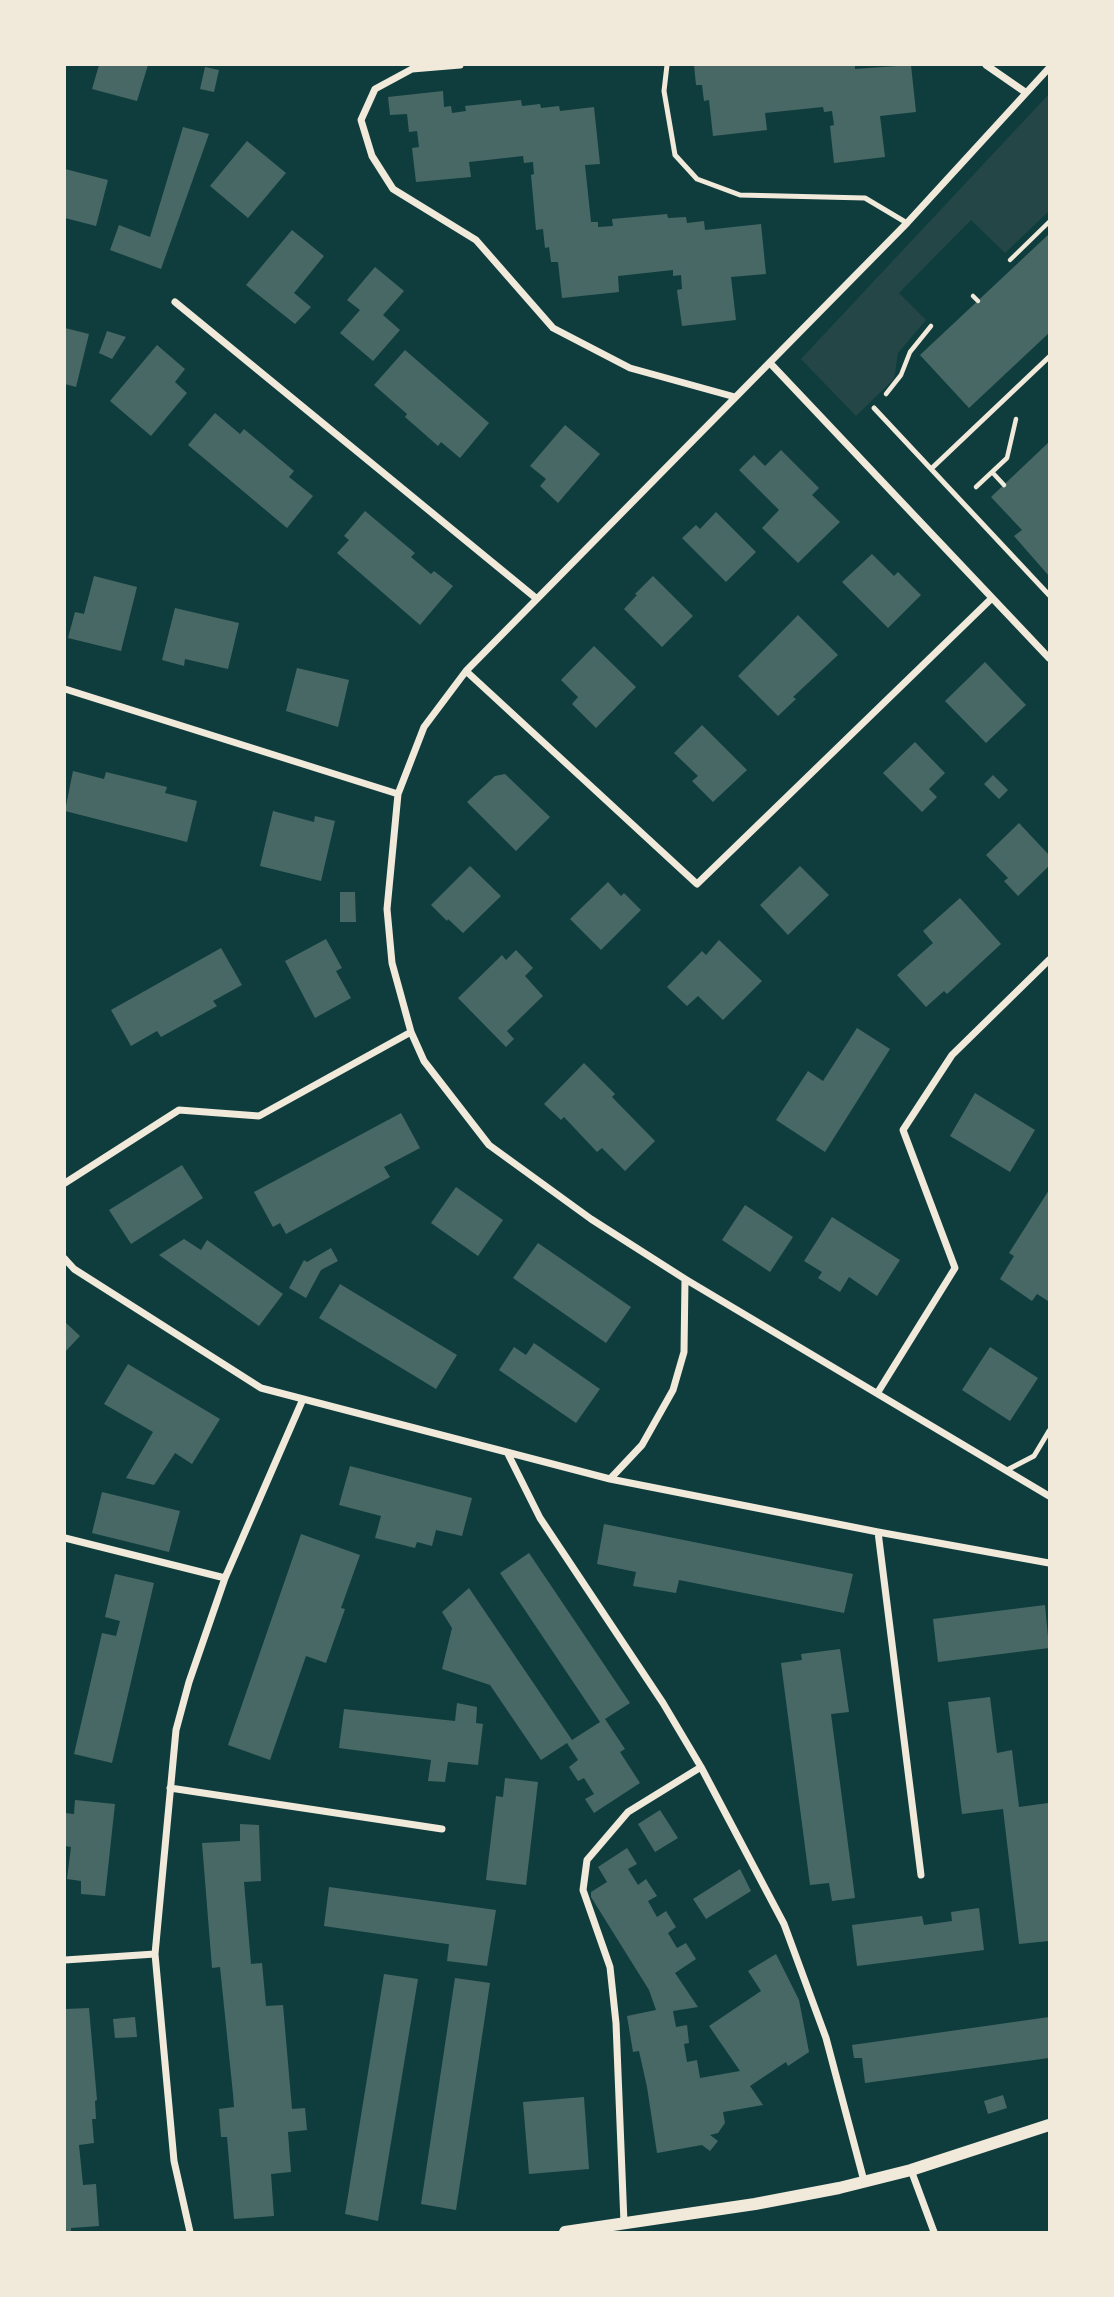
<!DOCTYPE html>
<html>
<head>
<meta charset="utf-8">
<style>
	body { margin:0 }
	#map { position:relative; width:1114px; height:2297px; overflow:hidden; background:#0f3d3e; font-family:Raleway,sans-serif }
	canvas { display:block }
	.frame { position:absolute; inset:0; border:66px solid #f1e9da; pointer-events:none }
</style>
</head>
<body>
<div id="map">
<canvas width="1114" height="2297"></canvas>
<div class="frame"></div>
</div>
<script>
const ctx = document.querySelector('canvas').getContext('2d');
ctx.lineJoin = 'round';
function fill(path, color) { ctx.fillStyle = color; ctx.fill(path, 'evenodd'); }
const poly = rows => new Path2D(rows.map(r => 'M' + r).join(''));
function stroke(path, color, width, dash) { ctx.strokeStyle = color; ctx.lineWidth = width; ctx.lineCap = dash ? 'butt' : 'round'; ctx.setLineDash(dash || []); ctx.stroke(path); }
const green = poly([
	[1049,94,1048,166,1049,211,1005,253,971,220,899,293,926,320,898,353,894,379,856,416,801,359]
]);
const building = poly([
	[99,65,148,65,137,101,92,89],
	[694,65,855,65,855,69,911,65,916,112,880,116,885,157,834,163,830,126,834,125,832,111,824,112,823,107,765,113,767,130,713,136,709,100,704,101,702,85,696,85],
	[205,67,219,70,214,92,200,89],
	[443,91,444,107,451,106,452,113,466,111,465,106,521,100,522,106,540,104,541,108,559,106,560,111,594,107,600,164,585,165,591,222,598,222,598,227,613,226,612,219,667,214,668,218,686,217,687,223,704,221,705,230,761,224,766,274,731,277,736,320,682,326,677,290,682,289,681,275,673,276,673,270,618,276,619,292,562,298,558,262,551,262,549,247,545,248,543,229,536,230,531,175,534,174,533,162,524,163,523,156,469,162,471,177,416,182,412,148,419,147,417,131,409,132,407,114,390,115,388,97],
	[183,127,209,134,161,269,110,250,119,225,150,237],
	[247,141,286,173,248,218,210,186],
	[65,169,108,180,96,226,65,218],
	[292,230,324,256,294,293,311,307,295,324,246,285],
	[1049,234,1049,333,969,408,920,355],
	[375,267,404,291,383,315,400,330,373,361,340,333,360,310,347,300],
	[65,328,89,334,76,387,65,384],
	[107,331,126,337,112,359,99,353],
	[157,345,185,369,175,382,187,393,151,436,110,401],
	[405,350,489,423,460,458,441,442,438,446,421,431,405,417,407,414,374,385],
	[215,413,240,434,244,429,294,471,289,477,313,496,287,528,188,445],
	[565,425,600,454,558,503,540,486,546,479,530,466],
	[1049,442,1049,576,1014,536,1022,530,991,497],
	[781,450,819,488,812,495,840,522,798,563,762,528,779,510,739,470,754,455,765,466],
	[365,511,415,553,411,557,431,574,434,571,453,586,420,625,337,553,349,540,344,536],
	[716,512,756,552,726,582,682,538,696,525,700,529],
	[872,554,894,576,898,572,921,595,888,628,842,582],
	[94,576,137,587,121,651,68,638,75,612,84,614],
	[653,576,693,616,662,647,624,609,637,595,635,594],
	[175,608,239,623,228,669,185,659,184,666,162,660],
	[798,615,838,655,793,697,796,699,778,716,738,676],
	[594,646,636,687,596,728,572,704,578,697,561,680],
	[985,662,1026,705,986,743,945,701],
	[297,668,349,680,338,727,286,711],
	[702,725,747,770,713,802,692,781,698,776,674,753],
	[915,742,945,773,929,789,937,797,922,812,883,773],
	[73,771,104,779,106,772,167,787,165,793,197,801,187,842,65,811],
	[505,774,550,817,516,851,467,802,495,776],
	[993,775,1008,790,999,799,984,784],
	[273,811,314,822,315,816,335,821,321,881,260,866],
	[1019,823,1049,855,1049,866,1018,896,1004,881,1008,878,986,855],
	[470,866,501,896,463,933,448,919,447,921,431,905],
	[800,866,829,895,788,935,760,905],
	[608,882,621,896,624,893,641,910,601,950,570,919],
	[340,892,355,892,356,922,340,922],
	[960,898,1001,944,947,994,944,991,926,1007,897,975,933,943,923,931],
	[326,939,342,968,336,971,351,998,315,1018,285,961],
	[719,940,762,981,723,1020,698,996,687,1006,667,987,702,951,706,955],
	[221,948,242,985,213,1001,217,1006,161,1037,157,1031,131,1046,111,1010],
	[516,950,533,968,525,976,543,996,507,1031,514,1039,506,1047,458,998,502,955,506,960],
	[857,1028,890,1049,825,1152,776,1120,808,1071,823,1081],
	[584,1063,615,1094,612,1097,655,1141,625,1171,602,1148,597,1152,564,1117,561,1120,544,1104],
	[975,1093,1035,1130,1010,1172,950,1136],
	[401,1113,420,1148,384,1167,390,1177,286,1234,280,1223,273,1227,254,1192],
	[182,1165,203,1198,131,1244,109,1210],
	[456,1187,503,1220,478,1256,431,1223],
	[1049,1190,1049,1299,1048,1301,1037,1294,1032,1301,1000,1279,1014,1256,1009,1253],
	[745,1205,793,1237,770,1272,722,1240],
	[832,1217,900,1260,877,1296,849,1277,840,1292,818,1278,822,1272,804,1261],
	[184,1239,201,1250,207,1240,283,1294,259,1326,159,1255],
	[538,1243,631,1307,606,1343,513,1278],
	[331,1248,338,1261,321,1270,306,1298,289,1288,304,1260,307,1262],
	[340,1284,457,1355,436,1389,319,1318],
	[65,1322,80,1336,65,1352],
	[534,1343,600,1389,576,1423,499,1370,514,1347,526,1355],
	[990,1347,1038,1378,1010,1421,962,1390],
	[128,1364,220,1419,192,1464,175,1453,154,1485,126,1478,153,1432,104,1404],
	[350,1466,472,1498,462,1536,436,1530,432,1546,417,1542,415,1548,375,1538,381,1516,339,1505],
	[102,1492,180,1511,169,1552,92,1533],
	[604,1524,853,1574,844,1613,679,1580,676,1593,633,1586,636,1572,597,1564],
	[301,1534,360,1555,341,1608,345,1609,326,1663,306,1656,270,1760,228,1745],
	[529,1553,630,1703,605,1719,625,1749,620,1752,640,1783,594,1813,585,1799,594,1794,584,1778,578,1781,569,1767,578,1760,567,1743,541,1760,490,1685,442,1669,452,1628,442,1612,469,1588,572,1740,600,1722,500,1573],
	[115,1574,154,1583,112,1763,74,1754,102,1633,116,1636,120,1621,105,1617],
	[1045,1605,1049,1648,938,1662,933,1619],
	[840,1649,849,1712,831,1714,855,1898,832,1901,829,1883,810,1885,781,1663,802,1660,801,1654],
	[990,1697,997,1753,1012,1750,1019,1807,1048,1803,1049,1941,1019,1944,1003,1809,962,1814,948,1702],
	[457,1703,477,1707,476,1723,483,1724,478,1765,448,1762,445,1782,428,1781,431,1760,339,1748,344,1709,455,1721],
	[505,1778,538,1782,526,1885,486,1880,496,1796,503,1797],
	[75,1800,115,1804,105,1896,81,1894,81,1881,67,1879,71,1847,65,1846,65,1813,74,1814],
	[660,1810,678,1838,655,1852,638,1824],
	[240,1824,259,1825,261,1881,244,1882,251,1964,262,1963,266,2006,283,2005,292,2109,305,2108,307,2130,288,2132,291,2172,271,2174,274,2216,234,2219,227,2137,221,2137,219,2109,234,2107,233,2094,220,1967,212,1968,202,1843,240,1841],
	[627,1848,637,1864,628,1869,638,1885,646,1879,657,1896,648,1901,657,1917,666,1911,676,1927,668,1933,677,1948,686,1943,696,1959,675,1973,698,2007,673,2011,676,2027,687,2025,689,2043,684,2044,687,2062,697,2060,700,2078,740,2071,709,2026,761,1991,748,1971,776,1954,799,2000,809,2052,788,2066,786,2062,750,2086,763,2105,723,2112,725,2123,718,2133,710,2135,718,2141,710,2151,702,2145,657,2153,647,2087,639,2051,633,2052,627,2016,656,2010,649,1990,591,1897,591,1892,607,1882,598,1867],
	[740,1869,751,1891,706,1919,693,1899],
	[329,1887,496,1910,487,1966,447,1961,449,1944,447,1944,324,1926],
	[979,1908,984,1950,857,1966,852,1925,922,1916,924,1925,952,1921,951,1912],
	[384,1974,418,1979,378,2221,345,2214],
	[455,1978,490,1983,456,2210,421,2204],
	[89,2008,97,2100,95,2101,96,2119,92,2119,94,2143,79,2145,83,2185,96,2184,99,2226,71,2228,71,2232,65,2232,65,2009],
	[135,2017,137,2037,115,2038,113,2019],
	[1049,2017,1049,2058,865,2083,862,2058,854,2058,852,2045],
	[1003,2095,1007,2108,988,2114,984,2101],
	[584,2097,589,2169,529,2174,523,2102]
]);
const path = poly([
	[1010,260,1049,222],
	[973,296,978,301],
	[886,394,901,375,910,352,931,326],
	[992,472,1004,485],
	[976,487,1007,458,1016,419]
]);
const service = poly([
	[667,65,664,91,675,155,697,179,740,195,865,198,907,223],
	[874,408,1049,595],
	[931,469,1049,357],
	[1007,1470,1034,1456,1049,1431]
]);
const minor = poly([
	[460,65,412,69,375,89,361,120,372,156,393,189,476,240,553,328,630,368,735,397],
	[986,65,1025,92],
	[1049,68,907,223,466,671,424,727,398,794,387,909,392,963,411,1032,424,1061,489,1145,591,1219,685,1279,1049,1496],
	[175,302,537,599],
	[770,363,1049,658],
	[466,671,697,884,992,598],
	[65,689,398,794],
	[65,1183,179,1110,259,1116,411,1032],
	[65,1259,74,1269,261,1388,610,1479,878,1532,1049,1563],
	[878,1392,955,1268,903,1130,952,1055,1049,960],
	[508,1454,540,1518,663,1703,701,1767,784,1924,826,2038,864,2181],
	[610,1479,642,1445,673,1390,684,1352,685,1279],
	[878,1532,921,1875],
	[65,1538,225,1578],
	[170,1788,442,1829],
	[65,1960,155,1954],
	[911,2170,934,2232],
	[624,2223,616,2023,610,1967,583,1890,587,1860,628,1812,701,1767],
	[190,2232,174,2161,155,1954,176,1730,189,1682,225,1578,303,1399]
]);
const tertiary = poly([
	[565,2232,755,2204,839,2188,911,2170,1049,2125]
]);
fill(green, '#244646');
fill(building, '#486865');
stroke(path, '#f1e9da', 4.5);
stroke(service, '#f1e9da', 5);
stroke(minor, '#f1e9da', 7);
stroke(tertiary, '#f1e9da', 12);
</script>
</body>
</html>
